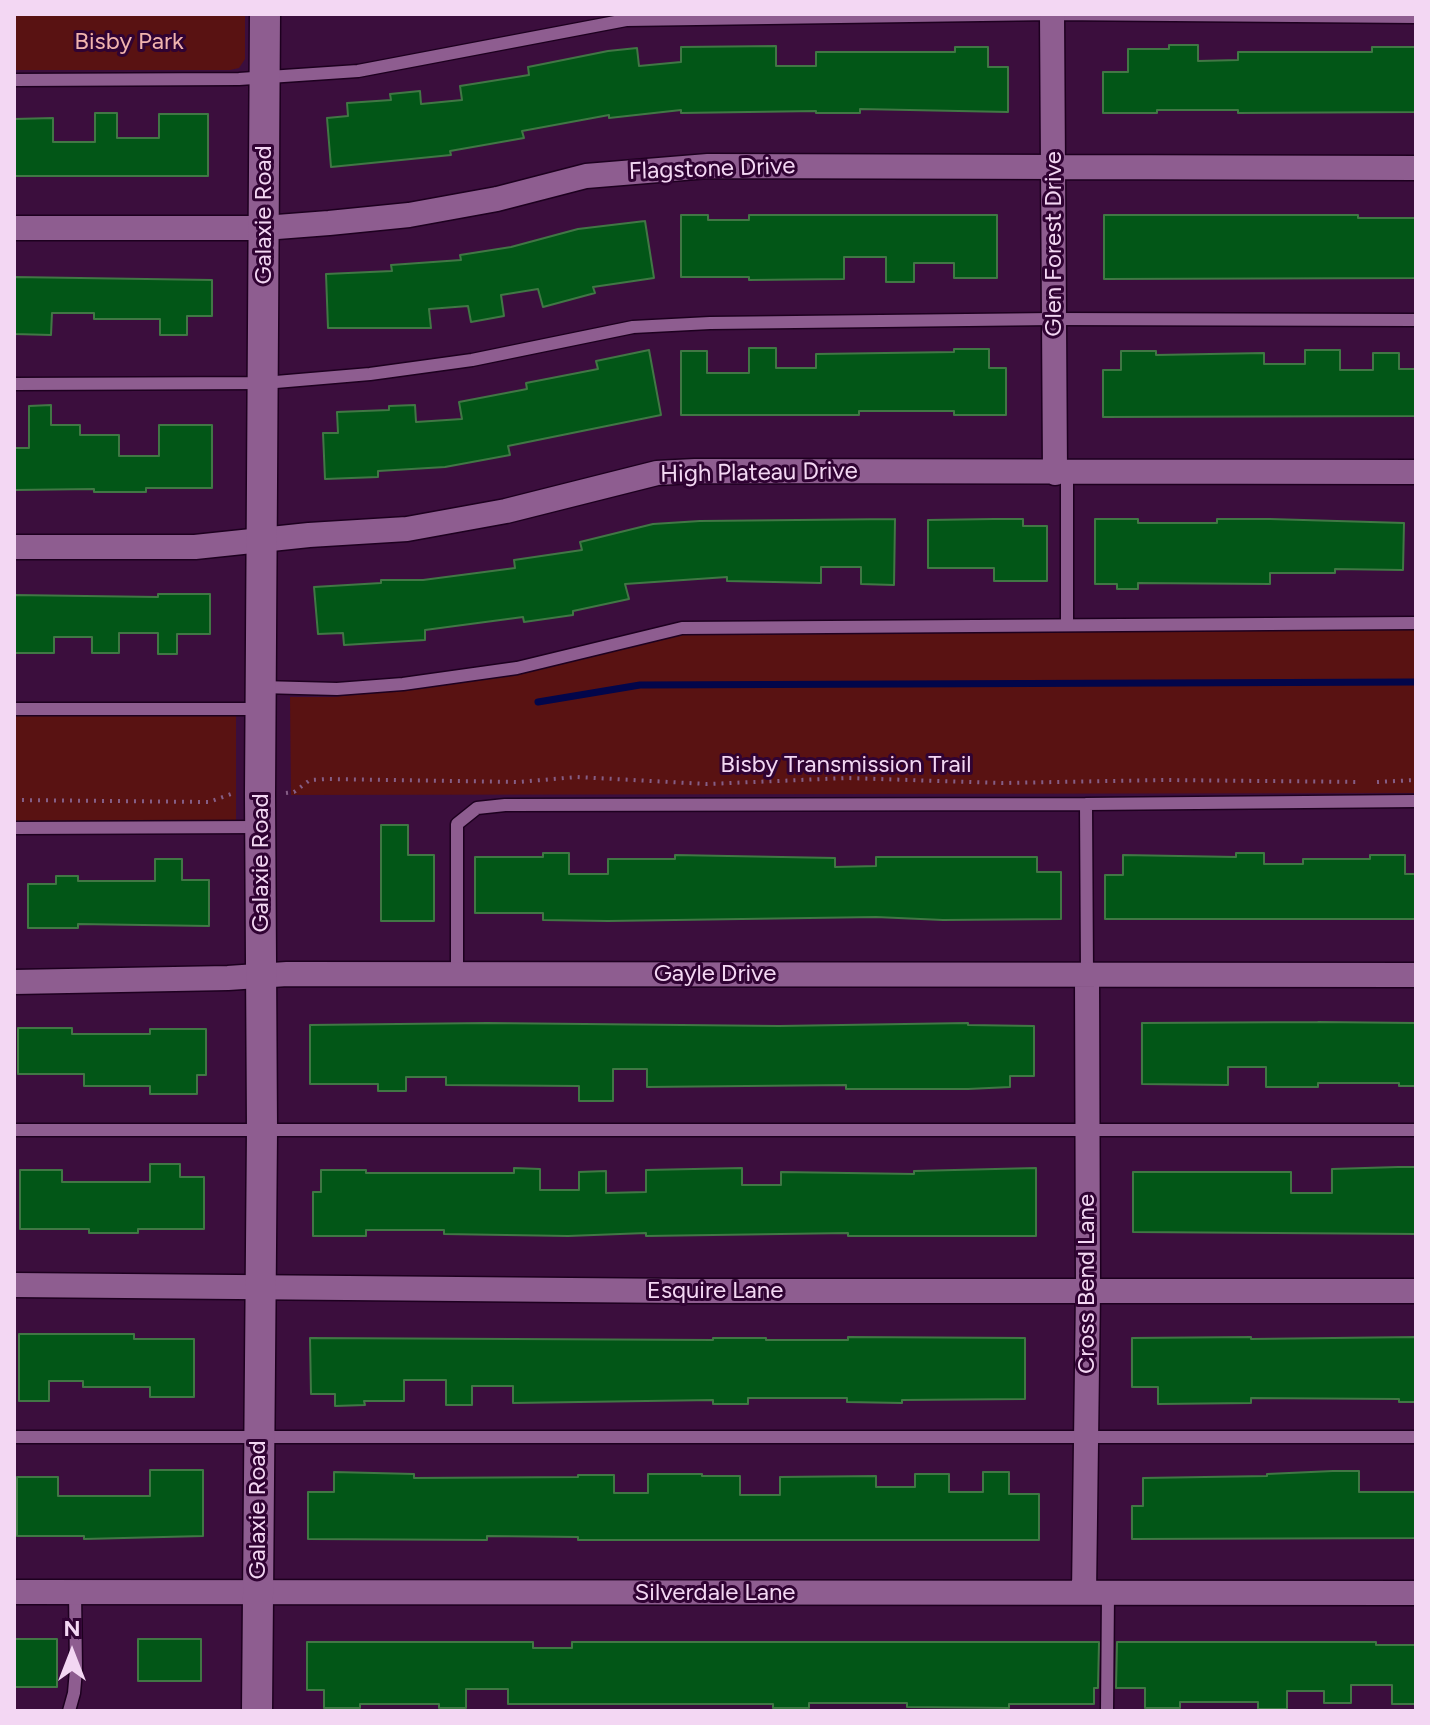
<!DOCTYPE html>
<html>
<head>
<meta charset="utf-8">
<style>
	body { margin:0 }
	#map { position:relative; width:1430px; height:1725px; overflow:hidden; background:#3b0e3d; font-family:Figtree,sans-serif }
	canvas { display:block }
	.frame { position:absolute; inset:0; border:16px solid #f3d7f3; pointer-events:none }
	.north { position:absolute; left:32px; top:1613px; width:80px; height:80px; -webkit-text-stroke:6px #300333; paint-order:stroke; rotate:0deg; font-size:22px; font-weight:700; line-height:32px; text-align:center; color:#f3d7f3 }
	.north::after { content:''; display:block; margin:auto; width:28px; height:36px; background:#f3d7f3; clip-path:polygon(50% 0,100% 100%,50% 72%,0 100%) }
</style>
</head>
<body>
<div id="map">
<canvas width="1430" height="1725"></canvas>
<div class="frame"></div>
<div class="north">N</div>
</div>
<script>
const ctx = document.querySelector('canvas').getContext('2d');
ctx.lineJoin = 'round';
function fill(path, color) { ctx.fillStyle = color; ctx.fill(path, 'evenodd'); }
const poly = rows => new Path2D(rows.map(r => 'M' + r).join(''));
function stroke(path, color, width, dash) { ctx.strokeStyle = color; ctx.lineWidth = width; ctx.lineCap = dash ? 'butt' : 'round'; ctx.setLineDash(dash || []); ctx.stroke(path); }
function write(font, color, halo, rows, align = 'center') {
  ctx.font = font + ' Figtree,sans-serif'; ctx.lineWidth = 6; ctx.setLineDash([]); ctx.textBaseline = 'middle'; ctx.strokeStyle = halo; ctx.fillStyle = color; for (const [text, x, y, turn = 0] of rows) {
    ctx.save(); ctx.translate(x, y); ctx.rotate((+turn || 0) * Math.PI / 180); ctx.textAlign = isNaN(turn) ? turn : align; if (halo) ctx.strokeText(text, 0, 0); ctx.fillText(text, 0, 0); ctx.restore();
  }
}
const green = poly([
	[14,14,245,14,245,59,239,68,230,70,14,70],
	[687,629,1416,629,1416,793,291,795,290,697,334,697,523,672],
	[14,716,236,716,236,822,14,822]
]);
const stream = poly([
	[538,702,640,685,1416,682]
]);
const building = poly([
	[1169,45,1198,45,1198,61,1238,60,1238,52,1372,52,1372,47,1416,47,1416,112,1238,113,1238,110,1157,110,1157,113,1103,113,1103,72,1128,72,1128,49,1169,49,1169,45],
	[776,46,776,66,816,66,816,52,955,52,955,47,988,47,988,67,1008,67,1008,112,860,109,860,113,816,113,816,111,681,113,681,110,609,118,609,115,522,131,524,138,450,151,451,155,331,167,327,118,348,116,347,103,391,100,390,94,420,91,421,104,462,100,460,86,529,75,528,67,608,51,637,48,639,66,681,62,681,47,776,46],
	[95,113,117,113,117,138,159,138,159,114,208,114,208,176,14,176,14,119,53,118,53,142,95,142,95,113],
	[681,215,708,215,708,220,749,220,749,215,997,215,997,278,954,278,954,263,914,263,914,282,886,282,886,257,844,257,844,279,749,280,749,277,681,277,681,215],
	[1104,215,1358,215,1358,218,1416,218,1416,278,1104,279,1104,215],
	[645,221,654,278,593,287,595,293,543,307,538,289,501,295,504,316,471,322,468,306,429,309,431,328,328,328,326,274,392,271,391,265,461,260,460,255,511,247,578,229,645,221],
	[14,277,212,280,212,316,187,316,187,335,160,335,160,319,94,319,94,313,52,313,51,335,14,334,14,277],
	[749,348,776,348,776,368,816,368,816,354,954,352,954,349,989,349,989,368,1006,368,1006,415,954,415,954,411,859,411,859,415,681,415,681,351,707,351,707,373,749,373,749,348],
	[649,350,661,415,508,446,510,455,445,467,378,471,378,477,325,479,323,433,338,433,337,412,389,410,389,406,415,405,416,422,462,419,459,402,527,389,526,383,598,369,596,361,649,350],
	[1305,350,1340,350,1340,370,1373,370,1373,353,1399,353,1399,369,1416,369,1416,416,1103,417,1103,370,1121,370,1121,351,1156,351,1156,355,1264,353,1264,364,1305,364,1305,350],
	[51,405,51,425,80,425,80,435,119,435,119,456,159,456,159,425,212,425,212,488,146,488,146,492,94,492,94,489,14,490,14,448,29,448,29,406,51,405],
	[895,519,894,585,861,584,861,567,821,567,821,583,727,581,727,577,625,584,629,599,573,611,573,615,524,622,523,617,425,630,425,640,344,645,343,633,318,634,314,587,381,583,381,580,423,580,515,568,514,560,582,550,580,542,653,524,700,521,895,519],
	[994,519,1023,519,1023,526,1047,526,1047,581,994,581,994,568,928,568,928,520,994,519],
	[1095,519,1138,519,1138,523,1217,523,1217,519,1270,519,1404,523,1403,570,1335,569,1335,573,1270,573,1270,584,1138,583,1138,589,1117,589,1117,584,1095,584,1095,519],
	[158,594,210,594,210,634,177,634,177,654,158,654,158,633,119,633,119,653,92,653,92,637,54,637,54,653,14,653,14,595,158,597,158,594],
	[381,825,408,825,408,855,434,855,434,921,381,921,381,825],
	[543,853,569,853,569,874,608,874,608,859,675,859,675,855,835,858,835,867,876,866,876,857,1037,857,1037,872,1061,872,1061,919,943,920,876,917,608,921,543,920,543,913,475,913,475,857,543,857,543,853],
	[1236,853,1264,853,1264,864,1303,864,1303,859,1370,859,1370,855,1405,855,1405,874,1416,874,1416,919,1105,919,1105,875,1123,875,1123,855,1236,857,1236,853],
	[155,859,182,859,182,880,209,880,209,926,78,924,78,928,28,928,28,884,56,884,56,876,78,876,78,881,155,881,155,859],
	[1318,1022,1416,1023,1416,1086,1399,1086,1399,1083,1318,1083,1318,1087,1266,1087,1266,1067,1228,1067,1228,1085,1142,1084,1142,1023,1318,1022],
	[487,1023,779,1026,968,1023,968,1025,1034,1026,1034,1076,1010,1076,1010,1087,968,1089,846,1089,846,1085,647,1087,647,1069,613,1069,613,1101,579,1101,579,1086,446,1085,446,1077,406,1077,406,1091,378,1091,378,1084,310,1084,310,1025,487,1023],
	[18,1028,72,1028,72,1034,150,1034,150,1029,206,1029,206,1075,197,1075,197,1094,150,1094,150,1086,84,1086,84,1074,18,1074,18,1028],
	[150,1164,180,1164,180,1177,204,1177,204,1229,138,1229,138,1233,89,1233,89,1229,20,1229,20,1170,62,1170,62,1182,150,1182,150,1164],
	[1398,1167,1416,1167,1416,1234,1133,1232,1133,1172,1291,1172,1291,1193,1332,1193,1332,1169,1398,1167],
	[514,1168,540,1169,540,1190,579,1190,579,1172,606,1171,606,1193,646,1192,646,1170,742,1168,742,1185,781,1185,781,1172,914,1174,914,1171,1036,1168,1036,1236,848,1236,848,1233,646,1236,646,1233,568,1236,444,1234,444,1230,366,1230,366,1236,313,1236,313,1192,321,1192,321,1170,366,1170,366,1173,514,1173,514,1168],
	[19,1334,134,1334,134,1339,194,1339,194,1397,150,1397,150,1387,83,1387,83,1381,49,1381,49,1401,19,1401,19,1334],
	[848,1337,1025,1338,1025,1399,902,1400,902,1403,847,1402,847,1398,748,1398,748,1404,713,1404,713,1400,513,1403,513,1386,472,1386,472,1405,446,1405,446,1380,404,1380,404,1401,364,1401,365,1405,335,1406,335,1394,311,1394,310,1338,713,1340,713,1338,766,1338,766,1340,848,1340,848,1337],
	[1251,1337,1251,1339,1416,1337,1416,1402,1399,1402,1399,1399,1251,1398,1251,1403,1158,1404,1158,1387,1132,1387,1132,1338,1251,1337],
	[150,1470,203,1470,203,1536,84,1539,84,1536,17,1536,17,1477,58,1477,58,1496,150,1496,150,1470],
	[1333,1471,1359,1471,1359,1492,1416,1492,1416,1538,1132,1539,1132,1506,1143,1506,1143,1478,1267,1476,1267,1474,1333,1471],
	[334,1472,414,1474,414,1478,578,1477,578,1475,614,1475,614,1493,648,1493,648,1474,702,1474,702,1476,740,1476,740,1495,780,1495,780,1477,876,1476,876,1487,915,1487,915,1474,949,1474,949,1492,983,1492,983,1472,1009,1472,1009,1494,1039,1494,1039,1540,578,1540,578,1537,487,1536,487,1540,308,1539,308,1492,334,1492,334,1472],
	[14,1639,57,1639,57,1687,14,1687,14,1639],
	[138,1639,201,1639,201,1681,138,1681,138,1639],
	[307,1642,533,1642,533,1648,572,1648,572,1642,1099,1642,1098,1688,1094,1688,1094,1704,1009,1704,1009,1708,907,1707,907,1703,809,1703,809,1708,773,1708,773,1704,508,1704,508,1689,466,1689,466,1708,439,1708,439,1704,360,1704,360,1708,324,1708,324,1690,307,1690,307,1642],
	[1117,1642,1376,1642,1376,1645,1416,1645,1416,1704,1392,1704,1392,1685,1351,1685,1351,1703,1324,1703,1324,1691,1287,1691,1287,1709,1258,1709,1258,1702,1180,1702,1180,1708,1145,1708,1145,1688,1116,1688,1117,1642]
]);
const path = poly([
	[1377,782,1416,780],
	[286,793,294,792,310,780,328,779,518,782,577,777,707,784,847,778,1003,783,1165,780,1361,782],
	[14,800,209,802,234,793]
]);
const service = poly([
	[14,80,239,79,358,71,626,20,1052,14,1416,17],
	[14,384,264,383,370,374,472,360,633,327,710,323,1053,319,1416,320],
	[1067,473,1067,624],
	[261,687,337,689,403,684,517,668,682,628,1416,623],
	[14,709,259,709],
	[1086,804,1416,801],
	[14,828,259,827],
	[457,975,457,824,477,808,505,805,1086,804,1087,974],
	[14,1130,1416,1130],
	[14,1437,1416,1437],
	[69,1711,74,1693,76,1670,75,1591],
	[1107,1711,1108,1594]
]);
const minor = poly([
	[1052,14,1055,473],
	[14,228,264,228,329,223,409,215,497,199,586,176,708,166,1416,168],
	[14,547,195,547,309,535,407,529,506,511,657,473,695,471,1416,472],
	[14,982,228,978,287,974,1416,975],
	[14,1285,680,1291,1416,1291],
	[14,1592,1416,1593],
	[1084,1593,1088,1291,1087,974]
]);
const tertiary = poly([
	[257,1711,262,1130,260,794,265,14]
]);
const parkNames = [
	["Bisby Park",129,42]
];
const streetNames = [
	["Flagstone Drive",712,169,-2],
	["Galaxie Road",264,215,-90],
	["Glen Forest Drive",1054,244,-90],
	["High Plateau Drive",759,473,-1],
	["Bisby Transmission Trail",846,765],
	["Galaxie Road",261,863,-90],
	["Gayle Drive",715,974],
	["Cross Bend Lane",1087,1284,-90],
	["Esquire Lane",715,1291],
	["Galaxie Road",258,1510,-90],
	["Silverdale Lane",715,1593]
];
fill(green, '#591212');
stroke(stream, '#02064a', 7);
fill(building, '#025617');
stroke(building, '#417745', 2);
stroke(service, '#1d001f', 15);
stroke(minor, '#1d001f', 27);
stroke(tertiary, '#1d001f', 33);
stroke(path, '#855e86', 4, [2, 6]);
stroke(service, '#8e5d90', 12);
stroke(minor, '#8e5d90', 24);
stroke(tertiary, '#8e5d90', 30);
write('24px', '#f1b4ae', '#300333', parkNames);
write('24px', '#f3d7f3', '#300333', streetNames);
</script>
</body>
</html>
